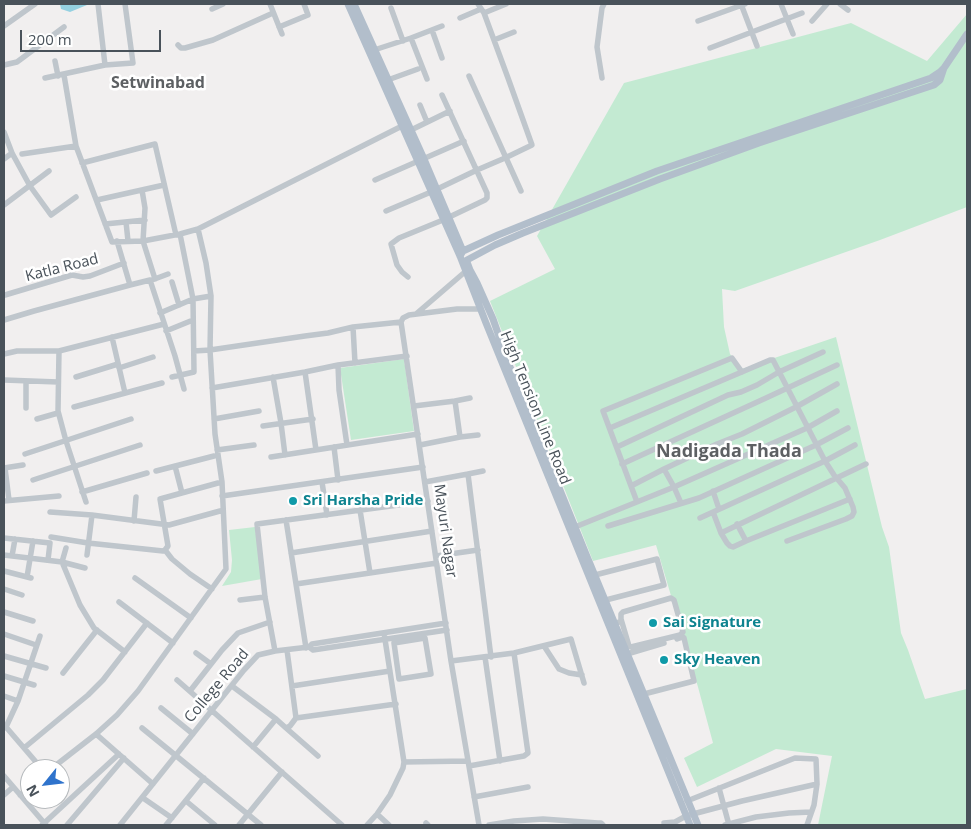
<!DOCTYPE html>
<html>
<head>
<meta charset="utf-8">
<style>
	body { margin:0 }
	#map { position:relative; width:971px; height:829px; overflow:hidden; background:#f1efef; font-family:"Open Sans",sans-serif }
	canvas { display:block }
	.frame { position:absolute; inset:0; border:5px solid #49525a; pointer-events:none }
	.north { position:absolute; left:20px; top:759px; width:50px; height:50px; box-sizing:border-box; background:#fff; border:1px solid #b6babd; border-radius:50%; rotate:241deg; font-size:14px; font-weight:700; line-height:20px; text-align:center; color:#49525a }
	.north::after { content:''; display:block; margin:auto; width:18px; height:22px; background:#2f73cc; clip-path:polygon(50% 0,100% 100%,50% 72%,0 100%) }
	.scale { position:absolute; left:20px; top:30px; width:141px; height:22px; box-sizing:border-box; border:2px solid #49525a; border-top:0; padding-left:6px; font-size:15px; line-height:18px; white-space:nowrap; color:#49525a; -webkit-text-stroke:4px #fff; paint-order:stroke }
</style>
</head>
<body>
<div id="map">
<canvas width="971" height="829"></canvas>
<div class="frame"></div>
<div class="north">N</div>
<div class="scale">200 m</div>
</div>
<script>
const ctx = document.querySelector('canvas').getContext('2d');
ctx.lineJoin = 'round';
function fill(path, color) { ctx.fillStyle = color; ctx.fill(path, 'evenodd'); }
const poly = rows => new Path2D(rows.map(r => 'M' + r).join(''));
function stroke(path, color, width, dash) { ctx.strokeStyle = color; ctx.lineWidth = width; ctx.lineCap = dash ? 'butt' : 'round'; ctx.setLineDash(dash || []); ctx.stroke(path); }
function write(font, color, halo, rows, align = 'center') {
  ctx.font = font + ' "Open Sans",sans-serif'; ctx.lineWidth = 5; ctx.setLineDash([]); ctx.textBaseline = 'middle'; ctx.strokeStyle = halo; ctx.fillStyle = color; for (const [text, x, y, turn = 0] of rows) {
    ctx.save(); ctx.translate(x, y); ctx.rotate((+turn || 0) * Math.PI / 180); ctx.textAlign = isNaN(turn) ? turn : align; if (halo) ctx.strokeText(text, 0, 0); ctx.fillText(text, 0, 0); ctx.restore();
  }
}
const green = poly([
	[967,14,967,207,880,240,735,291,722,289,724,327,730,354,742,369,836,337,882,527,889,547,901,633,908,650,925,699,967,689,967,825,818,825,832,756,776,749,697,787,684,758,713,743,698,687,656,545,593,561,490,301,555,269,537,236,624,83,851,23,927,61],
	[404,359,414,431,351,440,340,368],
	[255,527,262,579,222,586,231,572,232,560,229,530]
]);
const water = poly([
	[60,4,87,4,87,5,70,12,61,9]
]);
const minor = poly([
	[270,4,282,34],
	[741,4,757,46],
	[781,4,793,34],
	[840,4,848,10],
	[391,8,403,41],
	[212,9,223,4],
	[484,13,506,4],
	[460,18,481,9],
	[698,21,745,4],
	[812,21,827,4],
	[4,26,35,4],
	[279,27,308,15,304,4],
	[432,30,442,58],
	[411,38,427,79],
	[494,40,514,32],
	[178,45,181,48,185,48,213,40,273,13],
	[710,48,802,13],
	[371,51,411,38,442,26],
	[55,61,58,76],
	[4,65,17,62,64,27],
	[105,65,133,63,125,4],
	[64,75,76,146,112,242,143,241,180,234,198,229,404,125],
	[469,76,521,191],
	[45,78,105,65,98,4],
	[602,78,597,47,602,8,604,4],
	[385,81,418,69],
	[420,105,427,122],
	[409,131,450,111],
	[4,132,12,153,30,186,51,215,76,197],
	[22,154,76,146],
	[4,159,12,153],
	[82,163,155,144,176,235],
	[375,180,464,141],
	[142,190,145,208,143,241,155,279],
	[97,200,164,185],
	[4,205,49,171],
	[386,211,431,192,477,170,505,158,532,145,508,78,484,13,478,4],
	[126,222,128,241],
	[105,224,145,220],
	[117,241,130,285,150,280,175,356,184,389],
	[408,277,402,272,397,265,391,244,399,238,443,220,485,200,487,198,487,193,442,95],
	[152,280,168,274],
	[172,282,179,305],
	[5,295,72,275,83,277,90,276,124,263],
	[160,313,193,299,211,296],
	[416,314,466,271],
	[4,320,34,311,130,285],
	[353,327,355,363],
	[166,331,193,320],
	[112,337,125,393],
	[59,351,58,411,66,441,86,502],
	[194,351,210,350,305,336,328,333,353,327,401,322],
	[4,354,17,351,59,351,164,324],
	[338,365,339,390,347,445],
	[119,368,153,357],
	[305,372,316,450],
	[76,377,118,364],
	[172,377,194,372,193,299,180,234],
	[273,377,281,423,285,455],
	[4,380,58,382],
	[212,388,305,372,338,365,407,356],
	[455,401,470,398],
	[414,406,455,401,460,437,420,445],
	[74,407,162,383],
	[26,408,26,381],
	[37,419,58,413],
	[214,419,259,411],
	[263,426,313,419],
	[610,428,770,360,773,360,825,461,834,475,845,488,853,507,854,512,852,516,846,519,787,541],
	[460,437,478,435],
	[334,447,338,480],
	[617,447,728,395,741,392,757,385,779,372,823,352],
	[217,450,254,445],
	[25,454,131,419],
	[271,457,418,434],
	[622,464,766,398,837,365],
	[175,466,182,493],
	[4,468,23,465],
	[5,468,9,500],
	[156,471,214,456],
	[468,474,483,471],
	[33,480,140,445],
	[322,482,327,515],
	[425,482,468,474,491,657],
	[631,486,664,469],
	[713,491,719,509],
	[82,492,147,473],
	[222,496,423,467],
	[4,501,59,496],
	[637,502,603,411,732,358,742,372],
	[681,503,674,487,664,469,717,444,742,434,796,407,837,384],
	[360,510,370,573],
	[50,512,92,515,169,525,220,511],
	[713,512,721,533,866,464],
	[700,518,825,461,855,445],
	[286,520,306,648],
	[134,521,136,497],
	[737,524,746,541,850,499],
	[608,526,699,498,816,445,848,428],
	[575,527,674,487,807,428,837,411],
	[721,533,727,543,730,546,733,547,746,541],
	[51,537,88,543,163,551,165,550,168,546,160,499,218,483],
	[4,538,50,543,48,560],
	[66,548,62,562,80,605,94,628,125,652],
	[165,550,172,559,190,574,212,589],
	[291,553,432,531],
	[4,555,62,562,85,568],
	[87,555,92,515],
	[12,556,15,539],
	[436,556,478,550],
	[4,571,31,578],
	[595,575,657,559,664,585,602,601],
	[27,577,33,541],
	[135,578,191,618],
	[296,584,437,563],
	[4,589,22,595],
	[240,600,265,597],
	[119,602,173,643],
	[4,612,33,621],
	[615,624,621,621,621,614,623,612,671,598,674,600,683,632,680,635,631,647,629,646,621,619],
	[4,634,36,645],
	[425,638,431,674,399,679,394,643,425,638],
	[544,646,559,669,569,673,582,675],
	[309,647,313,650,447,630],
	[275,651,265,597,257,524,428,501],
	[196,653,211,664],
	[627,654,664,643],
	[4,656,46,668],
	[485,657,500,761],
	[451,661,514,653,571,639,584,683],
	[63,673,97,630],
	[4,676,34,685],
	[177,680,342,825],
	[232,686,276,719],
	[292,686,390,671],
	[190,691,222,650,238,633,270,622],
	[644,694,694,681,684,638,683,637,677,639],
	[4,696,18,701],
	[161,708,193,734],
	[296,718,396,704],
	[6,727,42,769],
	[4,728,6,727,18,701,40,636],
	[142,728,261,825],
	[286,728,318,756],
	[96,734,153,784],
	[253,747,276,719,286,728,290,726,296,718,287,650],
	[24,748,88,695,103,680,147,623],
	[404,762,468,761],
	[469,766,524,756,528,753,514,653],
	[51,769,96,734,117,715,138,691,226,569,222,482,215,434,210,350,211,296,206,263,198,229],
	[4,776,46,825],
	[719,788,729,825],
	[4,795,13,787],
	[20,795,30,787],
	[474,797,528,787],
	[143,798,172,818],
	[186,801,215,825],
	[687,801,795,758,816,759,817,784,814,805,807,825],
	[377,814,389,825],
	[426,823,428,825],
	[664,823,675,822,686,816,693,814,742,801,817,784],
	[42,825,119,754],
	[67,825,124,758],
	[120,825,244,670,258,655,275,651,309,647,312,644,446,623],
	[166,825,204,778],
	[239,825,282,772],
	[367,825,377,814,390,795,403,768,404,762,384,633],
	[479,825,451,661,401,322,403,318,409,315,457,309,481,309],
	[489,825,514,821,543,819,598,823,601,823,603,825],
	[725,825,756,817,789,813,811,812]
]);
const major = poly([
	[348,4,460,256,486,323,690,825],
	[354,4,424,159,463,251],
	[460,256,463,251,498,235,657,171,931,78,940,72,944,68,967,34],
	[698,825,586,554,508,362,493,319,477,283,470,270,467,262,467,260,495,245,523,233,660,179,759,143,934,85,940,80,944,68]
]);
const markers = [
	[293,501,5,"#0f9aa8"],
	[653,623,5,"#0f9aa8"],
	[664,660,5,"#0f9aa8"]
];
const streetNames = [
	["Katla Road",62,268,-14],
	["High Tension Line Road",535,408,68],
	["Mayuri Nagar",445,531,82],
	["College Road",217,686,-50]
];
const cultureNames = [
	["Sri Harsha Pride",303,501],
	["Sai Signature",663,623],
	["Sky Heaven",674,660]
];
const neighbourhoodNames = [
	["Setwinabad",158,83]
];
const quarterNames = [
	["Nadigada Thada",729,452]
];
fill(green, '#c3ead2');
fill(water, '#95d1e1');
stroke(minor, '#bfc6cc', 5.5);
stroke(major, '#b2becb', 7);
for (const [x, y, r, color] of markers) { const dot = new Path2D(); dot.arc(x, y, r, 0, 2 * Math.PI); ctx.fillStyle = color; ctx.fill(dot); stroke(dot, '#fff', 2); }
write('15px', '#49525a', '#fff', streetNames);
write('bold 15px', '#0d838f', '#fff', cultureNames, 'left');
write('bold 16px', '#5d6063', '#fff', neighbourhoodNames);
write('bold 18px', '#5d6063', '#fff', quarterNames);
</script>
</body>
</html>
